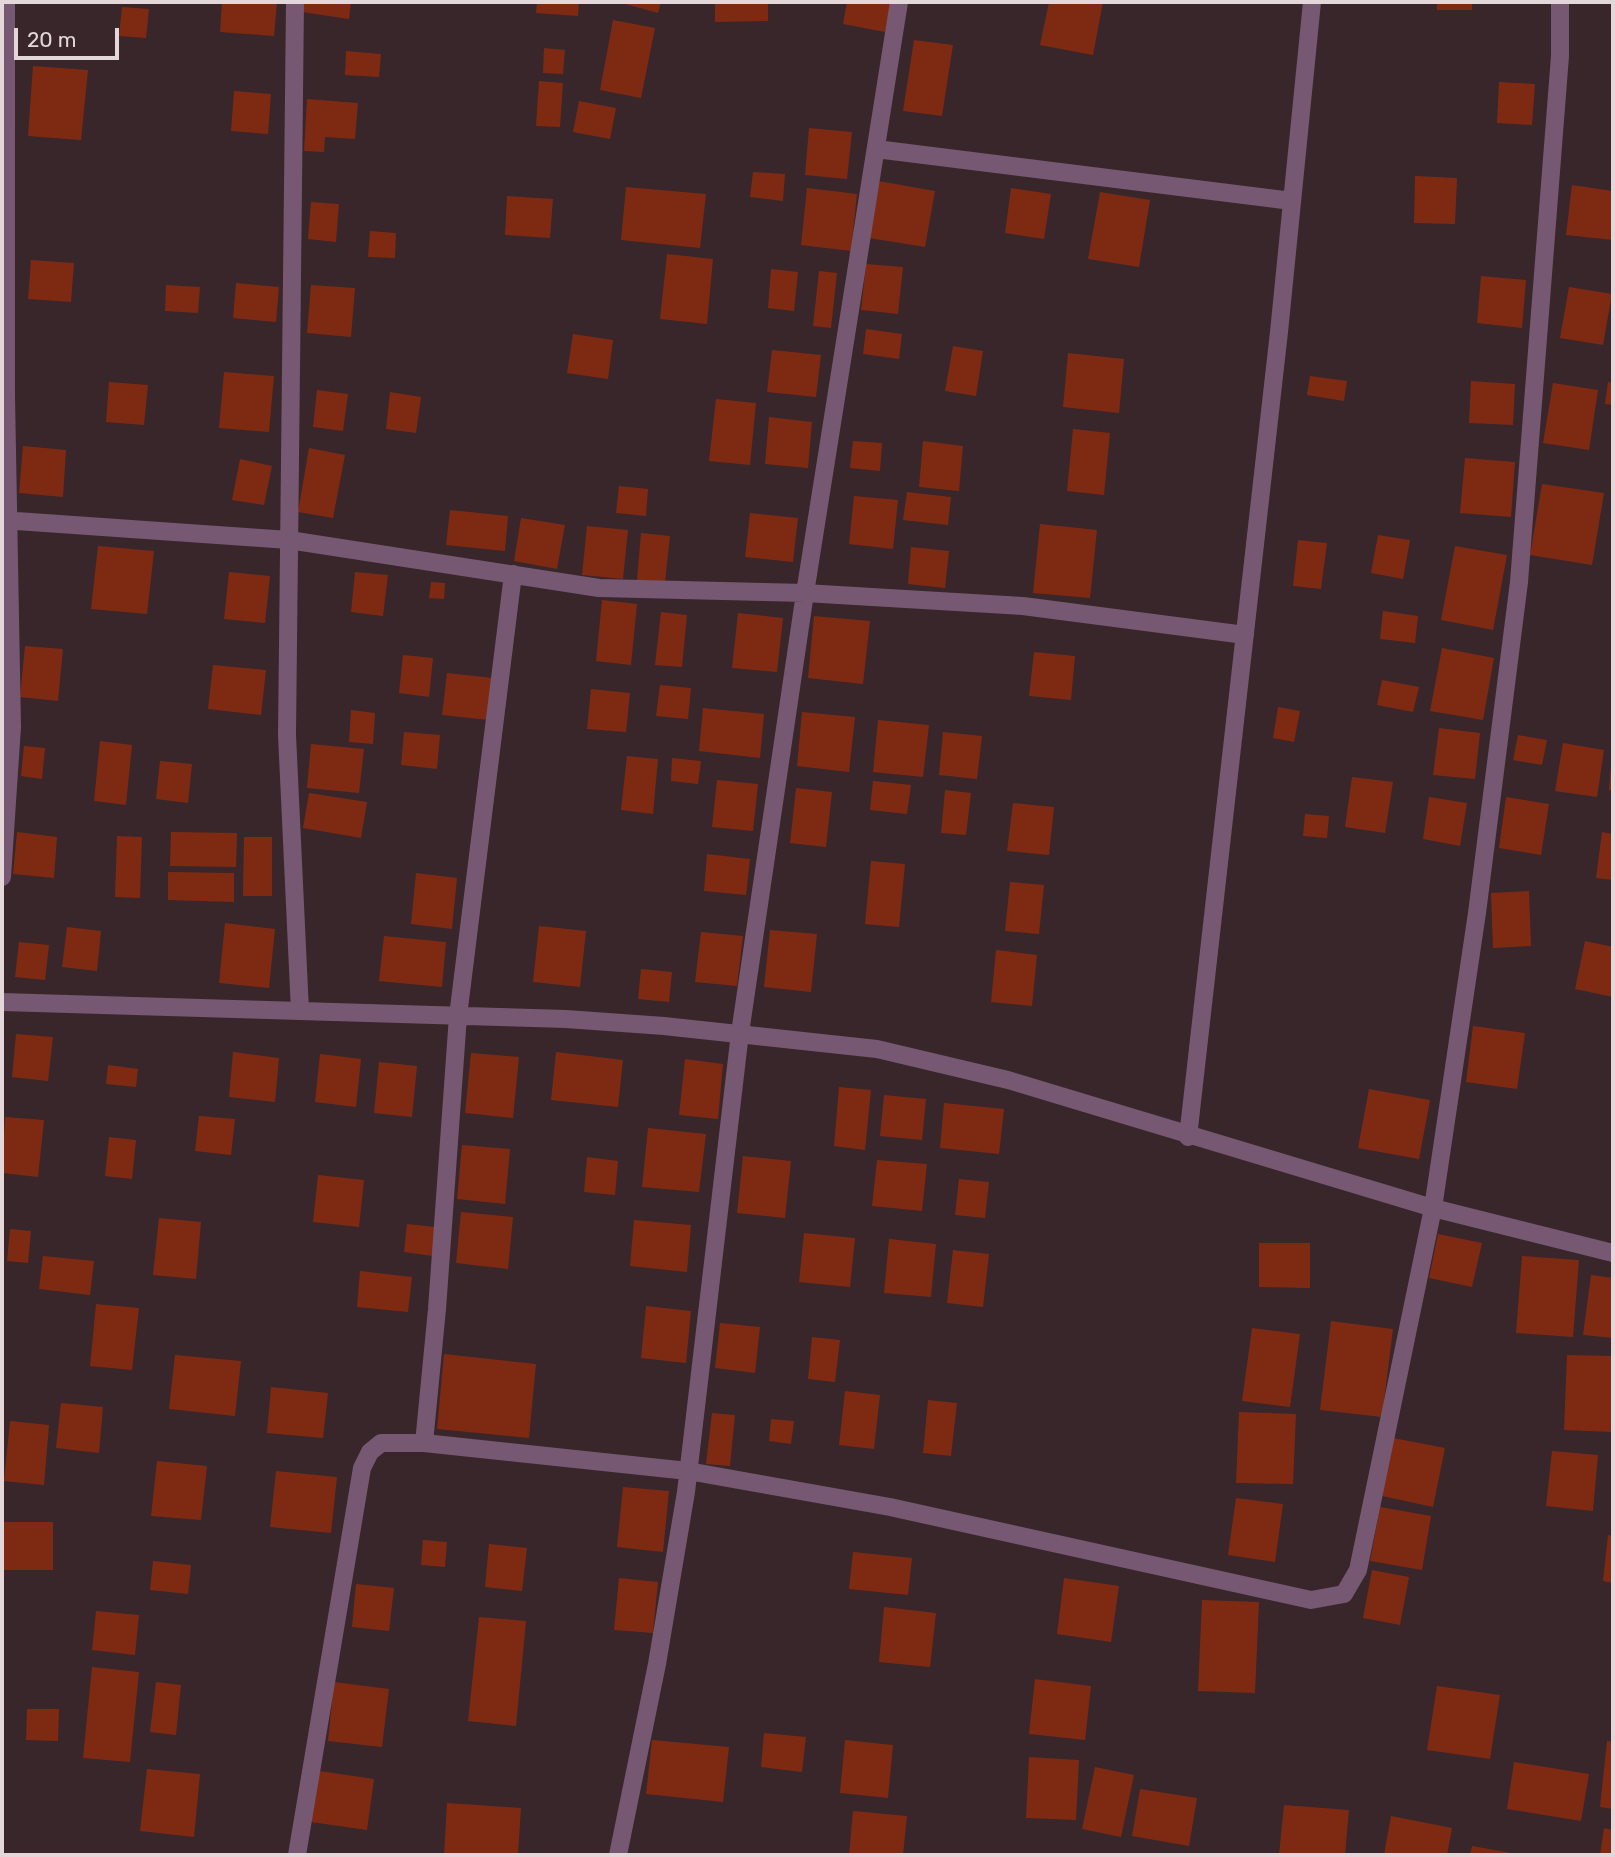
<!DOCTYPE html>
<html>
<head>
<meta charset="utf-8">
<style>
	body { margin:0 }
	#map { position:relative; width:1615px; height:1857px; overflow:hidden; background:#38262a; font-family:Rubik,sans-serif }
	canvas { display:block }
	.frame { position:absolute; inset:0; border:4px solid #e3d7da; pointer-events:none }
	.scale { position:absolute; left:14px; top:28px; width:105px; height:32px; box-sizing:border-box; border:4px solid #e3d7da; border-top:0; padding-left:9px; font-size:21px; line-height:24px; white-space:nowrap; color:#e3d7da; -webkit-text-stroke:5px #38262a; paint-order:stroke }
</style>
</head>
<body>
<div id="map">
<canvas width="1615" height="1857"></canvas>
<div class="frame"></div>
<div class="scale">20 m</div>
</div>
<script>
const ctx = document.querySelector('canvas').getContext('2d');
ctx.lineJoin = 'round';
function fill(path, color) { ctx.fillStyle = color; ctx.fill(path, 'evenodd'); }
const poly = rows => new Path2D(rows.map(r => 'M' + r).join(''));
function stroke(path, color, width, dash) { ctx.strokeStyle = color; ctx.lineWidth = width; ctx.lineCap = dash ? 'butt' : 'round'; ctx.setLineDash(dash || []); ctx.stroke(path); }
const building = poly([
	[222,2,277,2,274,36,220,32],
	[304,2,351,2,349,19,302,12],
	[537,2,579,2,578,16,536,13],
	[618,2,661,2,658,13],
	[715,2,768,2,768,21,715,22],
	[847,2,891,2,885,32,843,24],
	[1049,2,1103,2,1093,55,1040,45],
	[1437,2,1472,2,1472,10,1437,10],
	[122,7,149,9,146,38,119,36],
	[613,20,655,28,641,98,600,90],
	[914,40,953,45,942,116,903,111],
	[544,48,565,50,563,74,543,73],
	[346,51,381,54,379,77,345,75],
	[33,66,88,70,81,140,28,136],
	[539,81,563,83,560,127,536,126],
	[1499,82,1535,84,1532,125,1497,123],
	[234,91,271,94,268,134,231,131],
	[307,99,358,103,355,139,325,137,324,152,304,151],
	[579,101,616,108,610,139,573,132],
	[809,128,852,132,847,179,805,175],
	[753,172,785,174,783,201,750,197],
	[1415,176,1457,178,1455,224,1414,223],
	[878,181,935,191,925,247,869,238],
	[1572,185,1613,191,1613,240,1566,235],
	[626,187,706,194,700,248,621,240],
	[807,188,857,194,851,251,801,245],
	[1011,188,1051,194,1044,239,1005,233],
	[1100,192,1150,200,1139,267,1088,259],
	[507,196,553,199,550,238,505,235],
	[311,202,339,204,336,242,308,239],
	[370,231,396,233,395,258,368,257],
	[667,254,713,259,707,324,660,319],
	[31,260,74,263,71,302,28,299],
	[866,264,903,267,898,314,861,310],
	[771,269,798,272,794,311,768,308],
	[819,271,837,273,831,328,813,326],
	[1481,276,1526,280,1522,328,1477,323],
	[236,283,279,287,276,322,233,318],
	[166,285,200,287,198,313,165,311],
	[311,285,355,288,351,337,307,333],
	[1569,287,1612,294,1603,345,1560,338],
	[866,329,902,334,899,359,863,354],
	[573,334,613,340,608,379,567,373],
	[953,346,983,351,976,396,945,391],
	[772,350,821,355,816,397,767,392],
	[1068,353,1124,359,1119,413,1063,407],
	[224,372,274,376,269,432,219,428],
	[1310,376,1347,381,1344,401,1307,395],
	[1471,381,1515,384,1513,425,1469,423],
	[109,382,148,385,144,425,106,422],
	[1608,382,1613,383,1613,405,1605,404],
	[1553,383,1598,390,1589,450,1543,443],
	[317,390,348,394,343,431,313,427],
	[390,392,421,397,416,433,386,429],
	[716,399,756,403,750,465,709,461],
	[769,417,812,422,808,468,765,464],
	[1073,429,1110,433,1104,495,1067,491],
	[853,441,882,443,880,471,850,468],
	[923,441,963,446,959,491,919,487],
	[23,446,66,450,63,497,19,493],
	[309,448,345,455,333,518,298,512],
	[1465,458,1515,462,1511,517,1460,513],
	[240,459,272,466,264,505,232,500],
	[1542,484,1604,493,1592,565,1530,555],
	[619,486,648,489,646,516,616,513],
	[907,492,951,497,948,525,903,520],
	[854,496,898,500,893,549,849,544],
	[450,510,508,516,505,551,446,545],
	[750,513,798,518,793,562,745,557],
	[521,518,565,525,557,569,514,561],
	[1040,524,1097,530,1090,598,1033,593],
	[587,526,628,530,623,579,582,575],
	[641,533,670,536,665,582,637,580],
	[1378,535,1410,540,1403,579,1371,573],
	[1298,540,1327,543,1321,589,1293,586],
	[98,546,154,551,147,614,91,609],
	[1455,546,1507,555,1493,630,1441,620],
	[911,547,949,551,945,588,908,584],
	[229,572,270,576,265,623,224,619],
	[355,572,388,575,383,616,351,612],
	[431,582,445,583,444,599,429,598],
	[602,600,637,604,631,665,596,661],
	[1383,611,1418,616,1415,643,1380,639],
	[661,612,687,615,682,667,655,665],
	[738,613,783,618,777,672,732,668],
	[814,616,870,621,863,684,808,678],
	[25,646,63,649,58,701,20,697],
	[1442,648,1494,658,1483,720,1430,711],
	[1034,652,1075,656,1071,700,1029,696],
	[403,655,433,658,429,697,399,693],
	[213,665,266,670,261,715,208,709],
	[447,673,493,678,489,720,442,715],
	[1382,680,1419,687,1413,712,1377,705],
	[660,685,691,688,688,719,656,716],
	[591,689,630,693,626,732,587,729],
	[1278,707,1300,711,1294,742,1273,738],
	[703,708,764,714,760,758,699,751],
	[351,710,375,713,373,744,349,742],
	[802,712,855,717,849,772,797,766],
	[878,720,929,725,923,777,873,772],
	[1439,728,1480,733,1475,779,1433,775],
	[404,732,440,735,437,769,401,765],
	[943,732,982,736,977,779,939,775],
	[1518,735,1547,740,1542,765,1513,760],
	[100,741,132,745,126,805,94,801],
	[1563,743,1604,750,1597,797,1555,791],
	[311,744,364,749,359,793,307,788],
	[24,746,45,748,42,779,21,776],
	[627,756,658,759,653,814,621,810],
	[672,758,701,761,698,784,671,781],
	[160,761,192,764,188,803,156,799],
	[1611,764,1613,764,1613,790,1609,790],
	[1352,777,1393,782,1385,833,1345,827],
	[717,780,758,784,753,831,712,827],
	[873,781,911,785,907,814,870,810],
	[796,788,832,792,826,847,790,843],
	[945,790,971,793,966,835,941,833],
	[309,793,367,802,361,838,303,828],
	[1429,797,1467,803,1460,846,1423,839],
	[1506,797,1549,804,1541,855,1499,848],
	[1013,803,1054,807,1049,855,1007,851],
	[1305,814,1329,816,1327,838,1303,836],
	[17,832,57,837,54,878,13,874],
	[171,832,237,833,236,867,170,866],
	[1602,832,1613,834,1613,880,1596,878],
	[117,836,142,837,140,898,115,897],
	[244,837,272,837,272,896,243,896],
	[707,854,750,859,746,895,704,891],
	[871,861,905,864,899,927,865,924],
	[168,872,234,873,234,902,168,900],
	[416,873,457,878,452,929,411,924],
	[1010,882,1044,885,1039,934,1005,931],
	[1529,891,1531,946,1493,948,1491,893],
	[225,923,275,929,269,988,219,983],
	[539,926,586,931,580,987,533,982],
	[67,927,101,931,97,971,62,967],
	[770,930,817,934,811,992,764,987],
	[701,932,743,936,737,986,695,982],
	[384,936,446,942,442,987,379,981],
	[1585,941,1613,947,1613,997,1575,989],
	[19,942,49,945,45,980,15,977],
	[996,950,1037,955,1032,1006,991,1002],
	[641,969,672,972,669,1002,638,999],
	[1473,1026,1525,1033,1517,1089,1466,1082],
	[16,1034,53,1037,48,1081,12,1077],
	[233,1052,279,1058,275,1102,229,1097],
	[556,1052,623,1060,618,1107,551,1100],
	[471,1053,519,1057,513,1118,465,1113],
	[320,1054,361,1059,356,1107,315,1102],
	[685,1059,723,1064,718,1119,679,1115],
	[379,1062,417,1066,412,1117,374,1113],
	[108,1065,138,1069,136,1087,106,1084],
	[839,1087,871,1090,865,1150,834,1146],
	[1369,1089,1430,1100,1419,1159,1358,1148],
	[884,1095,926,1099,922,1140,880,1136],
	[944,1103,1004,1109,999,1154,940,1148],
	[199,1116,235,1119,231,1155,195,1151],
	[5,1117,44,1120,38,1177,2,1173],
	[648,1128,706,1134,699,1192,642,1187],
	[109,1137,136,1140,132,1179,105,1176],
	[462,1145,510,1149,505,1204,457,1199],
	[743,1156,791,1161,785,1218,737,1213],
	[587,1157,618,1161,615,1195,584,1192],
	[877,1160,927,1164,922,1211,872,1206],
	[318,1175,364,1180,359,1227,313,1222],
	[959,1179,989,1182,985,1218,955,1215],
	[461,1212,513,1217,508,1269,456,1263],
	[159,1218,201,1222,196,1279,153,1275],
	[634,1220,691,1225,687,1272,630,1266],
	[407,1224,436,1227,433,1256,404,1252],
	[10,1229,31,1231,28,1263,7,1261],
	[804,1233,855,1238,850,1287,799,1282],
	[1438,1234,1482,1243,1472,1287,1429,1278],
	[889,1239,936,1244,931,1297,884,1293],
	[1259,1243,1310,1243,1310,1288,1259,1287],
	[953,1250,989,1254,983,1307,947,1303],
	[43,1256,94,1261,90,1295,39,1289],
	[1522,1256,1579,1260,1573,1337,1516,1333],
	[360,1271,412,1277,408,1312,357,1307],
	[1591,1275,1613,1278,1613,1338,1583,1335],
	[96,1304,139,1308,132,1370,90,1366],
	[646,1306,691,1311,686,1363,641,1358],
	[1331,1321,1393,1329,1382,1417,1320,1410],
	[720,1323,760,1327,755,1373,715,1368],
	[1252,1328,1300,1334,1290,1407,1242,1401],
	[812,1337,840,1340,835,1382,808,1379],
	[444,1354,536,1364,529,1438,437,1429],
	[175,1355,241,1361,235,1416,169,1409],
	[1567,1355,1613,1356,1613,1432,1564,1430],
	[271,1387,328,1393,323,1438,267,1433],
	[845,1391,880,1395,874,1449,839,1445],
	[928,1400,957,1403,951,1456,923,1453],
	[61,1403,103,1407,99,1453,56,1448],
	[1239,1412,1296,1414,1293,1484,1236,1483],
	[712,1413,735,1415,730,1466,706,1464],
	[771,1419,794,1421,791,1444,769,1441],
	[10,1421,49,1425,44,1485,4,1481],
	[1393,1438,1445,1448,1433,1507,1382,1496],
	[1552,1451,1598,1455,1593,1511,1546,1506],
	[157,1461,207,1466,201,1520,151,1516],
	[276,1471,337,1477,331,1533,270,1527],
	[623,1487,669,1491,663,1552,617,1547],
	[1236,1498,1283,1504,1275,1562,1228,1555],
	[1380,1507,1431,1516,1422,1570,1370,1561],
	[3,1522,53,1522,53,1570,3,1570],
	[1608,1535,1613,1536,1613,1583,1603,1581],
	[423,1540,447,1542,445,1567,421,1565],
	[489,1544,527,1548,522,1591,485,1587],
	[853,1552,912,1558,908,1595,849,1589],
	[153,1561,191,1565,188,1594,150,1590],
	[1372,1570,1409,1577,1400,1625,1363,1618],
	[619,1578,658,1582,653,1633,614,1630],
	[1064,1578,1119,1586,1111,1642,1057,1634],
	[356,1584,394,1588,389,1631,352,1627],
	[1202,1600,1259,1602,1255,1693,1198,1691],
	[884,1607,936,1613,930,1667,879,1662],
	[96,1611,139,1615,135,1655,92,1650],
	[479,1617,526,1621,516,1726,468,1721],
	[92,1667,139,1672,130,1762,83,1758],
	[1035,1679,1091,1686,1085,1740,1029,1734],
	[156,1682,181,1685,176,1735,150,1732],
	[334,1682,389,1689,382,1747,328,1741],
	[1437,1686,1500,1695,1490,1759,1427,1750],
	[27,1709,59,1709,58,1741,26,1740],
	[764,1733,806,1737,802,1772,761,1767],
	[652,1740,729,1747,723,1802,646,1794],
	[845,1740,893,1745,888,1798,840,1793],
	[1607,1741,1613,1742,1613,1809,1600,1807],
	[1029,1757,1079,1760,1076,1820,1026,1818],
	[1514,1762,1589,1774,1581,1821,1507,1809],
	[1095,1767,1134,1775,1121,1837,1082,1829],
	[147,1769,200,1774,194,1837,140,1831],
	[319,1771,374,1779,367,1830,311,1822],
	[1140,1789,1197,1798,1189,1846,1132,1836],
	[447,1803,521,1808,518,1855,444,1855],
	[1284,1805,1349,1810,1345,1855,1279,1855],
	[853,1811,907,1816,903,1855,849,1855],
	[1391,1816,1452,1828,1447,1855,1384,1855],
	[1604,1828,1613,1830,1613,1855,1600,1855],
	[1472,1846,1517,1854,1517,1855,1470,1855]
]);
const street = poly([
	[295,2,287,735,300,1011],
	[876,149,1292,201],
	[2,520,289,540,599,588,805,593,1023,606,1245,635],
	[2,877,12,727,6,396,6,2],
	[2,1002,566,1019,664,1026,877,1049,1008,1080,1433,1208,1613,1253],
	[1188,1137,1279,332,1312,2],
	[424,1443,437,1309,458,1016,513,574],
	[297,1855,362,1468,370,1452,381,1443,424,1443,688,1471,890,1507,1311,1600,1344,1594,1358,1570,1433,1208,1477,913,1519,582,1560,56,1560,2],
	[618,1855,657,1664,686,1492,740,1033,805,593,899,2]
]);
fill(building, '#7e2a13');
stroke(street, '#765872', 18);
</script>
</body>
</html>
